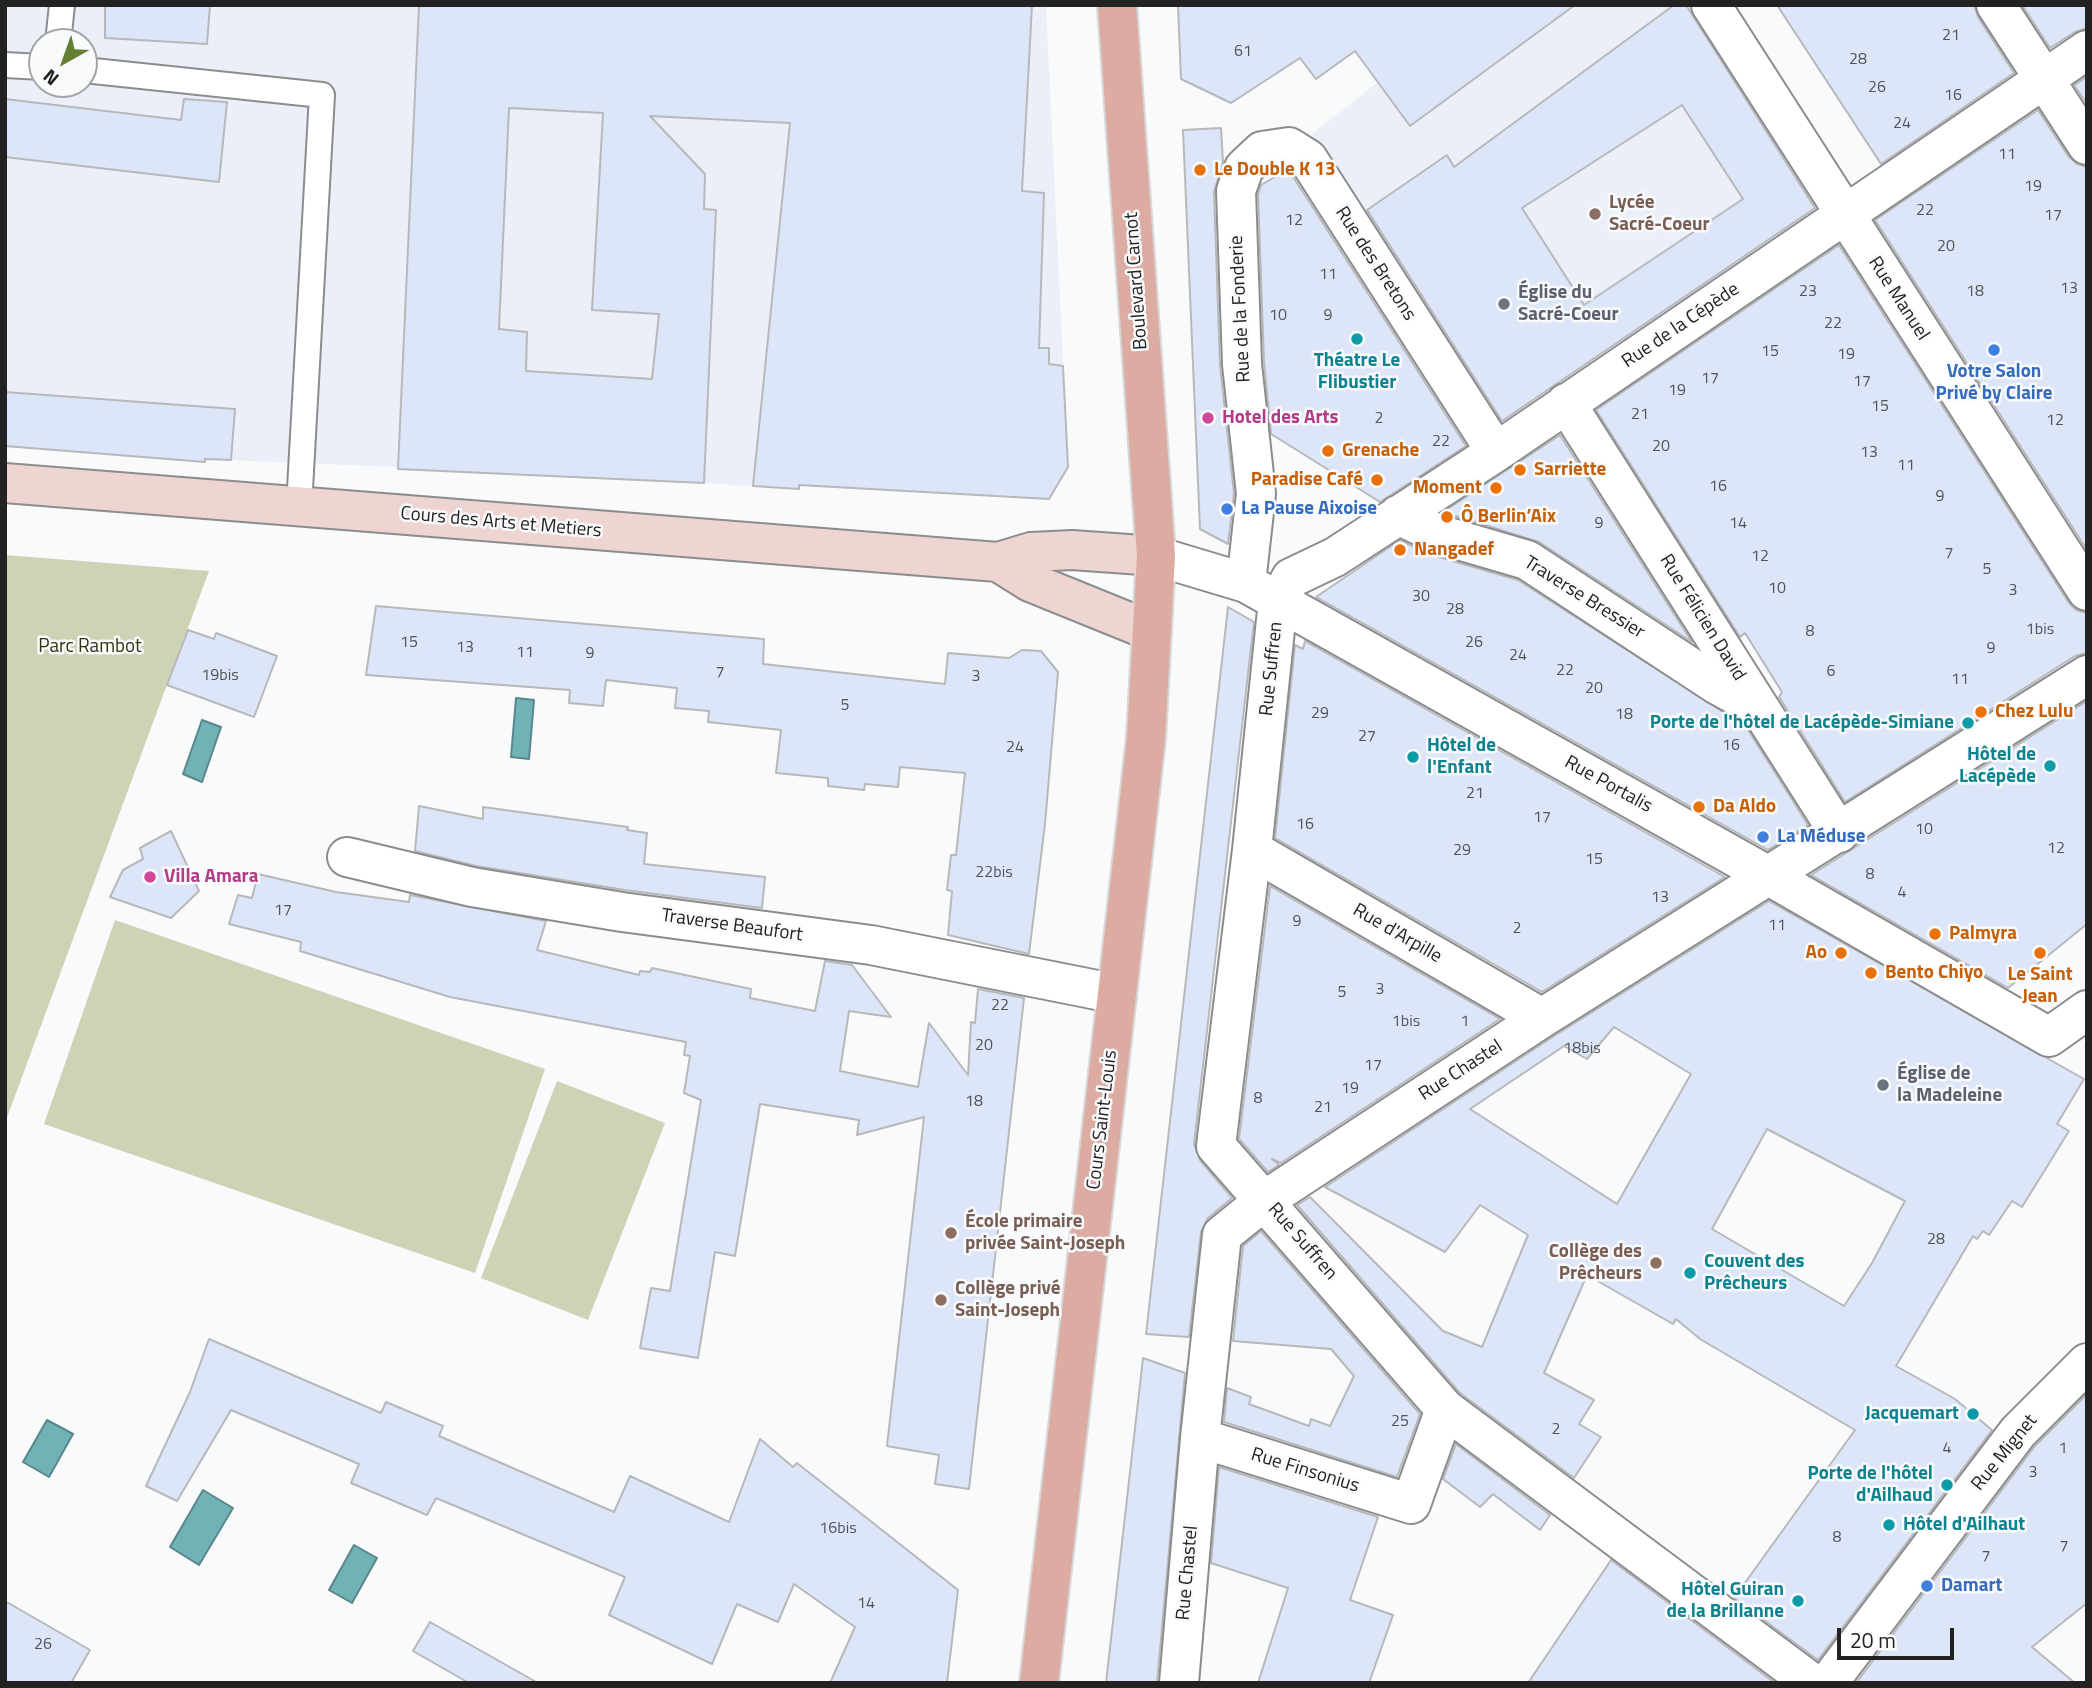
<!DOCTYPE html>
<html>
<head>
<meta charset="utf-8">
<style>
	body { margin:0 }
	#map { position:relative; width:2092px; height:1688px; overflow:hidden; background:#f9fafc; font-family:"Titillium Web",sans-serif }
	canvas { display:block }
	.frame { position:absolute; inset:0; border:7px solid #222223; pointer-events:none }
	.north { position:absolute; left:28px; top:28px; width:70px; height:70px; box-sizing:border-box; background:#f9fafc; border:2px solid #a3a4a5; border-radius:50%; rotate:220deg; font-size:19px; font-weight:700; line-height:28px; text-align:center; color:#222223 }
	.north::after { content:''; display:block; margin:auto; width:24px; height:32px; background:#657f32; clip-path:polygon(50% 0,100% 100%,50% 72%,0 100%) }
	.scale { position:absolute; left:1837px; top:1628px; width:117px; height:32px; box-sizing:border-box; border:4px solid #222223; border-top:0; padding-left:9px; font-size:21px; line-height:24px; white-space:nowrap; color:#222223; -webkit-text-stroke:5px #f9fafc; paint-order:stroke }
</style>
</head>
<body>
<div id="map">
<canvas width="2092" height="1688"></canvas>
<div class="frame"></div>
<div class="north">N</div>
<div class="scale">20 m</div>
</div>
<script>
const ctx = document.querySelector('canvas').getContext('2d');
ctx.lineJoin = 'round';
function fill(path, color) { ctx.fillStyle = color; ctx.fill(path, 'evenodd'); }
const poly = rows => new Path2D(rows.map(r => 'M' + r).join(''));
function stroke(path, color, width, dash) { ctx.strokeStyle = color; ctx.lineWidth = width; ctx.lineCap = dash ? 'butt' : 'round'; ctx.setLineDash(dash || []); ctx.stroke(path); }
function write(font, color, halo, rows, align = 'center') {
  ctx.font = font + ' "Titillium Web",sans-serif'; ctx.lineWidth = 5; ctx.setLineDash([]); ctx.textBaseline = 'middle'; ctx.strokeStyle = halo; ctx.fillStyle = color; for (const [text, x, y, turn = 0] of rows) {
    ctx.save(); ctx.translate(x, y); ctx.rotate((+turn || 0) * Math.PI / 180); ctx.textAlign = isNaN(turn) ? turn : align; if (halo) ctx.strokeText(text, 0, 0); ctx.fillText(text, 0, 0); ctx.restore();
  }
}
const built = poly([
	[5,5,1046,5,1068,467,1049,499,800,485,799,489,591,476,590,479,397,467,205,459,205,462,5,446],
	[42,42,84,42,84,84,42,84],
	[1476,5,1686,5,1826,216,1621,352,1610,347,1497,423,1400,262,1312,134]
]);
const green = poly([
	[5,555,209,571,5,1123],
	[115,920,545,1069,475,1273,44,1124],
	[557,1081,665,1123,588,1320,481,1278]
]);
const water = poly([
	[516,698,534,700,529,759,511,757,516,698],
	[202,720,221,727,202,782,183,774,202,720],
	[47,1420,73,1434,49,1477,23,1462,47,1420],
	[203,1490,233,1508,199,1565,170,1547,203,1490],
	[354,1545,377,1558,352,1603,329,1590,354,1545]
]);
const building = poly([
	[105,5,210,5,207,44,105,38,105,5],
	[419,5,1032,5,1022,191,1044,193,1039,348,1049,348,1049,364,1063,366,1068,467,1049,499,799,485,799,489,753,486,790,123,650,116,705,174,704,209,716,210,704,483,398,469,419,5],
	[509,108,603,113,592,310,659,314,652,379,526,371,527,332,499,329,509,108],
	[1178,5,1575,5,1410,126,1355,51,1316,79,1300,58,1231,103,1181,79,1178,5],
	[1674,5,1686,5,1815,208,1502,421,1367,210,1447,155,1454,167,1674,5],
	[1682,105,1743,199,1584,305,1522,208,1682,105],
	[1777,5,1974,5,1978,17,2014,73,1881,164,1777,5],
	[2022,5,2087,5,2087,28,2075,32,2050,48,2022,5],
	[2087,77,2087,104,2074,85,2087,77],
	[5,99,181,120,184,99,227,102,219,182,5,157,5,99],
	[2038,110,2069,157,2077,164,2087,167,2087,550,1875,220,2038,110],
	[1221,128,1223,162,1214,192,1220,365,1234,494,1228,544,1200,529,1183,130,1221,128],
	[1285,171,1292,175,1466,446,1380,502,1271,434,1264,362,1258,194,1261,185,1285,171],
	[1839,245,2069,603,2076,610,2087,613,2087,653,2075,656,1845,802,1779,697,1782,692,1745,633,1740,637,1596,410,1839,245],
	[5,392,235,409,231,460,205,459,205,462,5,446,5,392],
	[1560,435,1692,642,1539,542,1443,512,1560,435],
	[1400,540,1432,555,1518,580,1731,717,1747,728,1808,825,1768,850,1316,597,1400,540],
	[376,606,764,639,763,664,945,684,948,653,1009,658,1022,650,1041,651,1058,672,1045,824,1029,954,948,935,952,891,947,890,951,855,956,855,965,773,900,767,898,787,865,784,864,790,828,786,828,778,776,773,781,730,708,722,709,711,675,708,677,688,606,680,603,706,569,703,570,690,366,675,376,606],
	[1228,607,1254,622,1194,1144,1200,1160,1232,1198,1208,1218,1201,1232,1189,1337,1146,1334,1228,607],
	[188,630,214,639,216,633,277,656,254,717,167,685,188,630],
	[1305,641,1725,877,1542,992,1275,838,1295,645,1303,649,1305,641],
	[2087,701,2087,924,2008,988,1811,875,2087,701],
	[419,806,483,819,483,807,628,827,627,830,647,833,644,864,765,877,762,908,625,890,476,866,415,851,419,806],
	[171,831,199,891,171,918,110,897,123,870,143,859,140,848,171,831],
	[258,874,336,892,409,902,410,895,546,921,537,950,639,975,640,971,650,972,652,968,751,989,750,998,815,1011,825,961,852,965,891,1017,849,1011,840,1071,918,1087,929,1023,968,1075,971,1022,975,1023,978,989,1024,998,969,1489,935,1484,939,1455,887,1446,924,1117,857,1135,859,1120,760,1104,735,1256,715,1252,698,1358,640,1348,651,1288,670,1291,701,1100,684,1093,690,1056,684,1055,686,1042,450,997,300,951,301,942,229,924,238,895,252,898,258,874],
	[1270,886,1500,1019,1281,1163,1272,1159,1279,1165,1268,1172,1239,1139,1270,886],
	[1769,901,2084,1079,2057,1124,2069,1131,2022,1207,2012,1201,1989,1235,1983,1231,1977,1239,1973,1236,1896,1366,1955,1399,1992,1430,1818,1660,1734,1598,1855,1430,1700,1339,1676,1319,1673,1324,1587,1275,1544,1373,1594,1400,1579,1424,1601,1437,1574,1478,1460,1393,1297,1205,1310,1197,1443,1331,1482,1347,1528,1235,1480,1205,1445,1252,1325,1187,1554,1036,1769,901],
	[1614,1027,1691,1074,1617,1204,1470,1109,1564,1046,1587,1059,1614,1027],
	[1767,1129,1905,1201,1872,1263,1844,1306,1712,1229,1767,1129],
	[1261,1231,1420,1414,1397,1477,1224,1422,1227,1388,1251,1397,1249,1404,1309,1426,1311,1419,1330,1426,1354,1376,1331,1349,1233,1341,1243,1246,1261,1231],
	[209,1339,381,1413,386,1402,443,1426,439,1436,614,1512,630,1476,729,1522,760,1439,793,1467,797,1463,958,1590,947,1683,830,1683,855,1627,794,1584,778,1622,737,1604,712,1664,609,1615,625,1577,436,1498,427,1515,351,1483,359,1464,231,1410,177,1501,146,1486,190,1392,209,1339],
	[1143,1358,1185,1373,1157,1683,1106,1683,1143,1358],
	[2087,1394,2087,1603,2032,1647,2075,1683,1856,1683,2035,1446,2087,1394],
	[1456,1444,1550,1515,1540,1530,1493,1494,1480,1507,1443,1479,1456,1444],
	[1219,1467,1378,1517,1350,1600,1393,1615,1369,1683,1258,1683,1288,1588,1211,1563,1219,1467],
	[1611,1560,1775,1683,1528,1683,1611,1560],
	[5,1601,90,1650,71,1683,5,1683,5,1601],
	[430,1622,538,1683,469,1683,413,1651,430,1622]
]);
const lane = poly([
	[58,42,62,5],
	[5,65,42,67],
	[84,70,322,95,299,507]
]);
const street = poly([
	[1711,5,2087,591],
	[1996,5,2087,145],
	[1566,403,1839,833],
	[1398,515,1438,534,1527,560,1716,684,1754,705],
	[1156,556,1246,583,1769,876,2049,1037,2087,1010],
	[1246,583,1256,494,1242,364,1236,191,1244,168,1262,151,1289,147,1308,159,1496,452],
	[1252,850,1542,1018],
	[347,857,472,887,622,912,871,945,1117,994],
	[1200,1438,1411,1504,1445,1409],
	[1179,1683,1200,1438,1222,1235,1265,1200,1542,1018,2087,675],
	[1812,1683,1445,1409,1216,1146,1252,850,1278,601,1291,578,1335,557,1496,452,2087,50],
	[1828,1683,2018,1432,2087,1363]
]);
const secondary = poly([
	[5,483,998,562,1031,552,1072,550,1156,556],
	[998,562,1030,582,1151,631]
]);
const primary = poly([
	[1039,1683,1146,738,1156,556,1117,5]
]);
const markers = [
	[1200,170,7,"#e8710a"],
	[1595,214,7,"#8d6e63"],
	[1504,304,7,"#6b7280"],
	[1357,339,7,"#0f9aa8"],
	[1994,350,7,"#3f7fe0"],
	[1208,418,7,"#d1479c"],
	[1328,451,7,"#e8710a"],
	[1520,470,7,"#e8710a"],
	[1377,480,7,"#e8710a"],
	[1496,488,7,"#e8710a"],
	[1227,509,7,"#3f7fe0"],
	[1447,517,7,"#e8710a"],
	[1400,550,7,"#e8710a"],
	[1981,712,7,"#e8710a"],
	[1968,723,7,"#0f9aa8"],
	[1413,757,7,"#0f9aa8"],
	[2050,766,7,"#0f9aa8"],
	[1699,807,7,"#e8710a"],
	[1763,837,7,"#3f7fe0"],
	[150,877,7,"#d1479c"],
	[1935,934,7,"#e8710a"],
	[1841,953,7,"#e8710a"],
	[2040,953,7,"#e8710a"],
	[1871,973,7,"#e8710a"],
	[1883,1085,7,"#6b7280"],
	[951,1233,7,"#8d6e63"],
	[1656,1263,7,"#8d6e63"],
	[1690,1273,7,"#0f9aa8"],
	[941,1300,7,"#8d6e63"],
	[1973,1414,7,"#0f9aa8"],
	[1947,1485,7,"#0f9aa8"],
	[1889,1525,7,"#0f9aa8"],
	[1927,1586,7,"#3f7fe0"],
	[1798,1601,7,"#0f9aa8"]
];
const numberNames = [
	["21",1951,36],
	["61",1243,52],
	["28",1858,60],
	["26",1877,88],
	["16",1953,96],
	["24",1902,124],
	["11",2007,155],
	["19",2033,187],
	["22",1925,211],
	["17",2053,216],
	["12",1294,221],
	["20",1946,247],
	["11",1328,275],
	["13",2069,289],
	["23",1808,292],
	["18",1975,292],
	["10",1278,316],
	["9",1328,316],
	["22",1833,324],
	["15",1770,352],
	["19",1846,355],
	["17",1710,379],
	["17",1862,382],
	["19",1677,391],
	["15",1880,407],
	["21",1640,415],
	["2",1379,419],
	["12",2055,421],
	["22",1441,442],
	["20",1661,447],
	["13",1869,453],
	["11",1906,466],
	["16",1718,487],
	["9",1940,497],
	["9",1599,524],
	["14",1738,524],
	["7",1949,554],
	["12",1760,557],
	["5",1987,570],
	["10",1777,589],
	["3",2013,591],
	["30",1421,597],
	["28",1455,610],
	["1bis",2040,630],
	["8",1810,632],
	["15",409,643],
	["26",1474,643],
	["13",465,648],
	["9",1991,649],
	["11",525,653],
	["9",590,654],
	["24",1518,656],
	["22",1565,671],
	["6",1831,672],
	["7",720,673],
	["19bis",220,676],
	["3",976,677],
	["11",1960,680],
	["20",1594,689],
	["5",845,706],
	["29",1320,714],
	["18",1624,715],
	["27",1367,737],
	["16",1731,746],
	["24",1015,748],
	["21",1475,794],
	["17",1542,818],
	["16",1305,825],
	["10",1924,830],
	["12",2056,849],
	["29",1462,851],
	["15",1594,860],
	["22bis",994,873],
	["8",1870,875],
	["4",1902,893],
	["13",1660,898],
	["17",283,911],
	["9",1297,922],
	["11",1777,926],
	["2",1517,929],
	["3",1380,990],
	["5",1342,993],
	["22",1000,1006],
	["1bis",1406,1022],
	["1",1465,1022],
	["20",984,1046],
	["18bis",1582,1049],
	["17",1373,1066],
	["19",1350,1089],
	["8",1258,1099],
	["18",974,1102],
	["21",1323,1108],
	["28",1936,1240],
	["25",1400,1422],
	["2",1556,1430],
	["4",1947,1449],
	["1",2063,1449],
	["3",2033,1473],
	["16bis",838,1529],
	["8",1837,1538],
	["7",2064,1547],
	["7",1986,1557],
	["14",866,1604],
	["26",43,1645]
];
const foodNames = [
	["Le Double K 13",1214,170],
	["Grenache",1342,451],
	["Sarriette",1534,470],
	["Paradise Café",1363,480,"right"],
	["Moment",1482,488,"right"],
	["Ô Berlin’Aix",1461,517],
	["Nangadef",1414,550],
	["Chez Lulu",1995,712],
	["Da Aldo",1713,807],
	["Palmyra",1949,934],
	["Ao",1827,953,"right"],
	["Bento Chiyo",1885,973],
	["Le Saint",2040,975,"center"],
	["Jean",2040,997,"center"]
];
const educationNames = [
	["Lycée",1609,203],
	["Sacré-Coeur",1609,225],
	["École primaire",965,1222],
	["privée Saint-Joseph",965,1244],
	["Collège des",1642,1252,"right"],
	["Prêcheurs",1642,1274,"right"],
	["Collège privé",955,1289],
	["Saint-Joseph",955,1311]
];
const streetNames = [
	["Rue des Bretons",1375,264,57],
	["Boulevard Carnot",1137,281,-94],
	["Rue Manuel",1898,299,57],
	["Rue de la Fonderie",1241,309,-93],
	["Rue de la Cépède",1681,326,-34],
	["Cours des Arts et Metiers",501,523,5],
	["Traverse Bressier",1584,598,32],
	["Rue Félicien David",1702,618,58],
	["Rue Suffren",1272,669,-84],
	["Rue Portalis",1608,785,29],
	["Traverse Beaufort",732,926,8],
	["Rue d'Arpille",1397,934,30],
	["Rue Chastel",1461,1071,-33],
	["Cours Saint-Louis",1103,1120,-83],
	["Rue Suffren",1302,1242,49],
	["Rue Mignet",2005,1453,-51],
	["Rue Finsonius",1305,1471,17],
	["Rue Chastel",1188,1573,-85]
];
const worshipNames = [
	["Église du",1518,293],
	["Sacré-Coeur",1518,315],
	["Église de",1897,1074],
	["la Madeleine",1897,1096]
];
const cultureNames = [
	["Théatre Le",1357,361,"center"],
	["Flibustier",1357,383,"center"],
	["Porte de l'hôtel de Lacépède-Simiane",1954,723],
	["Hôtel de",1427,746,"left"],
	["l'Enfant",1427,768,"left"],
	["Hôtel de",2036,755],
	["Lacépède",2036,777],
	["Couvent des",1704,1262,"left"],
	["Prêcheurs",1704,1284,"left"],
	["Jacquemart",1959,1414],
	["Porte de l'hôtel",1933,1474],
	["d'Ailhaud",1933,1496],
	["Hôtel d'Ailhaut",1903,1525,"left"],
	["Hôtel Guiran",1784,1590],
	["de la Brillanne",1784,1612]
];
const shopNames = [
	["Votre Salon",1994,372,"center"],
	["Privé by Claire",1994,394,"center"],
	["La Pause Aixoise",1241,509],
	["La Méduse",1777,837],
	["Damart",1941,1586]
];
const hotelNames = [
	["Hotel des Arts",1222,418],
	["Villa Amara",164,877]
];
const parkNames = [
	["Parc Rambot",90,647]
];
fill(built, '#ebeff7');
fill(green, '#ccd4b5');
fill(water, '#71b2b7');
stroke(water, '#59878b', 2);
fill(building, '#dde6f8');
stroke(building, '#b7b8ba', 2);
stroke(lane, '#8b8c8d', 28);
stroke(street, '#8b8c8d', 42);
stroke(secondary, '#8b8c8d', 42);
stroke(primary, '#d7d7d7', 42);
stroke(lane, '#fff', 24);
stroke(street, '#fff', 38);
stroke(secondary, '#eed5d1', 38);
stroke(primary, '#dcaca3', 38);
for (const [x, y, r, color] of markers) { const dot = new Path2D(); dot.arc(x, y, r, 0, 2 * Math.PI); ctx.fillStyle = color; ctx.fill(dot); stroke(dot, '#f9fafc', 2.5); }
write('16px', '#515358', null, numberNames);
write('bold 19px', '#c56008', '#f9fafc', foodNames, 'left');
write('bold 19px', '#785e54', '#f9fafc', educationNames, 'left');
write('19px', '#222223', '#f9fafc', streetNames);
write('bold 19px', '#5b616d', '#f9fafc', worshipNames, 'left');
write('bold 19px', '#0d838f', '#f9fafc', cultureNames, 'right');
write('bold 19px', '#366cbe', '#f9fafc', shopNames, 'left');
write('bold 19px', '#b23c85', '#f9fafc', hotelNames, 'left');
write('19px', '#2c330d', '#f9fafc', parkNames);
</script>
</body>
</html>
